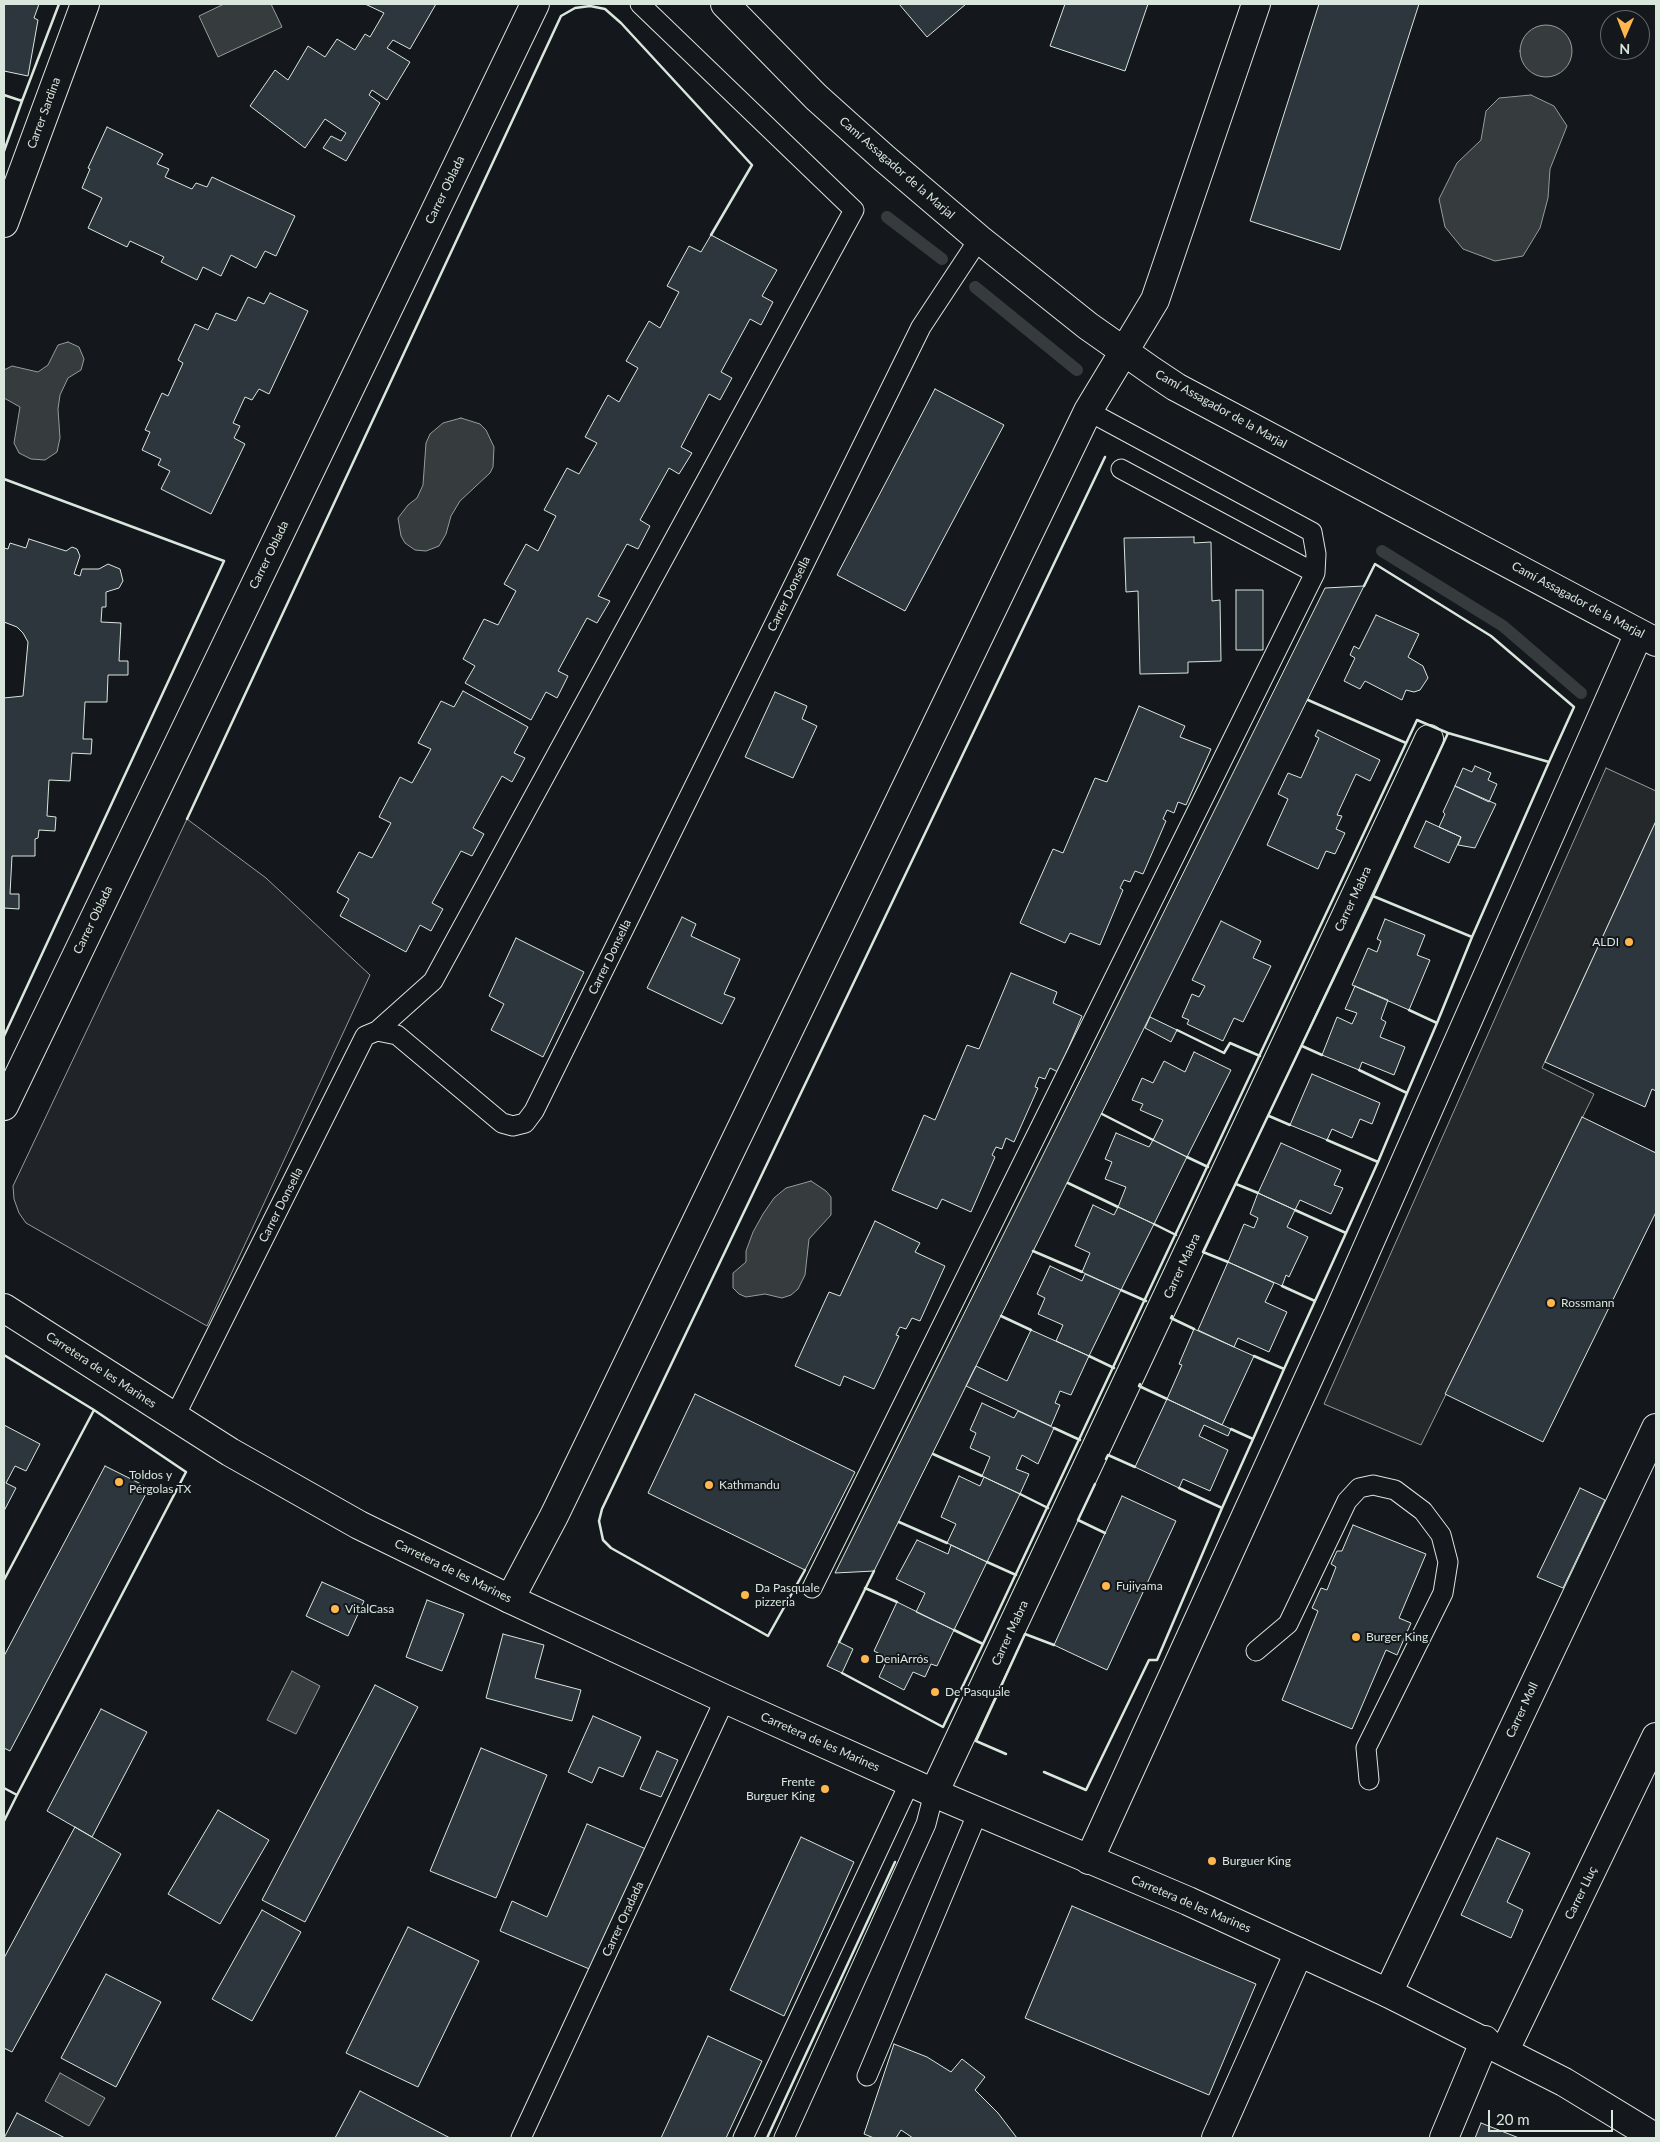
<!DOCTYPE html>
<html>
<head>
<meta charset="utf-8">
<style>
	body { margin:0 }
	#map { position:relative; width:1660px; height:2142px; overflow:hidden; background:#14181c; font-family:Lato,sans-serif }
	canvas { display:block }
	.frame { position:absolute; inset:0; border:5px solid #d8e6dc; pointer-events:none }
	.north { position:absolute; left:1600px; top:10px; width:50px; height:50px; box-sizing:border-box; background:#14181c; border:1px solid #626a69; border-radius:50%; rotate:181deg; font-size:14px; font-weight:700; line-height:20px; text-align:center; color:#d8e6dc }
	.north::after { content:''; display:block; margin:auto; width:18px; height:22px; background:#ffb74d; clip-path:polygon(50% 0,100% 100%,50% 72%,0 100%) }
	.scale { position:absolute; left:1488px; top:2110px; width:125px; height:22px; box-sizing:border-box; border:2px solid #d8e6dc; border-top:0; padding-left:6px; font-size:15px; line-height:18px; white-space:nowrap; color:#d8e6dc; -webkit-text-stroke:4px #14181c; paint-order:stroke }
</style>
</head>
<body>
<div id="map">
<canvas width="1660" height="2142"></canvas>
<div class="frame"></div>
<div class="north">N</div>
<div class="scale">20 m</div>
</div>
<script>
const ctx = document.querySelector('canvas').getContext('2d');
ctx.lineJoin = 'round';
function fill(path, color) { ctx.fillStyle = color; ctx.fill(path, 'evenodd'); }
const poly = rows => new Path2D(rows.map(r => 'M' + r).join(''));
function stroke(path, color, width, dash) { ctx.strokeStyle = color; ctx.lineWidth = width; ctx.lineCap = dash ? 'butt' : 'round'; ctx.setLineDash(dash || []); ctx.stroke(path); }
function write(font, color, halo, rows, align = 'center') {
  ctx.font = font + ' Lato,sans-serif'; ctx.lineWidth = 4; ctx.setLineDash([]); ctx.textBaseline = 'middle'; ctx.strokeStyle = halo; ctx.fillStyle = color; for (const [text, x, y, turn = 0] of rows) {
    ctx.save(); ctx.translate(x, y); ctx.rotate((+turn || 0) * Math.PI / 180); ctx.textAlign = isNaN(turn) ? turn : align; if (halo) ctx.strokeText(text, 0, 0); ctx.fillText(text, 0, 0); ctx.restore();
  }
}
const green = poly([
	[187,819,266,878,370,975,207,1326,26,1223,19,1213,14,1199,13,1186,187,819]
]);
const parking = poly([
	[1606,768,1656,791,1656,821,1542,1068,1594,1094,1421,1445,1324,1404,1606,768]
]);
const water = poly([
	[224,4,271,4,282,27,218,57,199,16,224,4],
	'1520 51a26 26 0 1 1 52 0a26 26 0 1 1-52 0Z',
	[1531,95,1554,106,1567,126,1550,169,1548,198,1540,228,1523,256,1495,261,1463,249,1445,227,1439,199,1457,163,1481,140,1486,111,1499,98,1531,95],
	[68,342,79,347,84,359,81,370,68,378,60,395,58,409,60,438,57,452,45,460,31,459,19,453,14,443,20,407,4,398,4,370,12,366,38,372,48,365,58,345,68,342],
	[461,418,480,424,486,430,494,447,493,467,490,473,460,501,451,516,446,534,439,546,426,551,415,550,405,543,401,536,398,518,408,505,417,498,423,485,426,443,430,434,443,423,461,418],
	[811,1181,826,1191,831,1197,831,1215,809,1239,805,1275,798,1289,791,1295,782,1298,765,1294,746,1297,739,1294,733,1288,733,1273,746,1262,746,1251,753,1232,763,1214,774,1198,786,1188,811,1181],
	[292,1671,320,1686,296,1734,267,1720,292,1671],
	[60,2073,105,2098,89,2126,45,2101,60,2073]
]);
const stream = poly([
	[887,217,942,259],
	[975,287,1077,370],
	[1382,551,1503,626,1581,693]
]);
const building = poly([
	[4,4,39,4,34,18,38,20,28,76,4,71,4,4],
	[365,4,436,4,410,49,393,40,387,48,410,62,387,100,372,90,369,95,380,103,346,161,323,148,331,136,341,141,346,133,325,119,305,148,250,106,275,70,288,80,308,46,325,57,337,39,355,50,365,34,370,37,384,13,365,4],
	[899,4,966,4,927,37,899,4],
	[1065,4,1148,4,1125,71,1050,46,1065,4],
	[1319,4,1419,4,1340,250,1250,221,1319,4],
	[107,127,163,154,157,164,169,169,165,177,192,189,196,183,207,187,212,177,295,216,276,256,265,251,256,268,231,255,221,276,203,267,197,280,161,262,164,257,130,241,127,247,88,228,102,198,82,188,90,169,88,168,107,127],
	[711,235,777,270,762,296,773,302,761,325,750,319,721,372,732,378,720,400,709,394,681,447,692,453,679,474,669,468,640,520,650,526,638,549,627,544,598,596,610,601,597,623,587,618,558,671,568,676,557,698,546,692,531,720,465,683,475,666,463,659,484,619,498,625,516,591,504,584,526,544,538,551,556,516,544,510,567,468,579,474,597,443,585,437,608,395,619,402,638,368,626,361,649,321,660,328,679,292,667,286,689,246,701,252,711,235],
	[270,293,308,311,269,394,259,389,252,400,245,397,233,423,240,426,234,438,245,444,211,514,161,489,170,471,158,465,161,459,142,450,150,432,145,430,162,393,168,396,183,363,178,360,195,324,208,330,216,313,236,321,248,297,264,304,270,293],
	[935,389,1004,425,905,611,837,575,935,389],
	[1194,537,1194,543,1211,542,1212,601,1220,600,1221,661,1188,662,1188,673,1140,674,1138,591,1126,592,1124,538,1194,537],
	[29,539,66,551,72,547,77,549,80,556,74,574,80,576,82,569,99,569,108,564,120,569,123,581,119,588,106,592,106,607,102,607,101,622,121,623,119,661,128,661,128,675,108,675,107,702,85,702,83,739,92,739,91,754,72,753,70,781,49,780,47,816,56,817,55,831,39,830,38,838,35,839,35,856,12,856,10,894,19,894,19,909,4,908,4,698,23,696,28,642,23,633,17,627,4,622,4,548,8,549,10,543,26,548,29,539],
	[1364,586,874,1571,835,1573,1325,588,1364,586],
	[1236,590,1263,590,1263,650,1236,650,1236,590],
	[1376,615,1419,634,1408,657,1423,666,1428,678,1420,690,1414,692,1406,690,1402,700,1365,681,1360,689,1344,681,1355,658,1350,655,1354,646,1359,649,1376,615],
	[463,691,528,727,514,753,525,758,512,782,502,776,473,828,484,834,472,856,461,851,432,903,443,909,431,931,420,925,406,952,340,916,349,899,337,892,359,852,372,858,391,823,379,817,400,777,412,783,431,749,418,743,441,701,454,707,463,691],
	[775,692,807,706,802,719,817,726,793,778,745,757,775,692],
	[1139,706,1185,726,1180,737,1211,749,1186,805,1178,802,1174,813,1167,810,1163,819,1166,821,1143,874,1135,871,1130,882,1124,880,1120,888,1123,890,1100,945,1070,933,1065,943,1020,923,1053,849,1063,853,1095,778,1107,782,1139,706],
	[1318,730,1380,760,1370,781,1356,774,1337,815,1342,816,1336,829,1345,833,1335,854,1326,851,1318,869,1267,845,1288,799,1278,794,1288,773,1301,778,1319,738,1315,736,1318,730],
	[1475,766,1491,773,1488,780,1497,784,1489,802,1455,786,1463,768,1472,772,1475,766],
	[1455,786,1496,804,1475,848,1458,845,1461,837,1439,827,1445,814,1443,812,1455,786],
	[1426,821,1461,837,1449,863,1414,847,1426,821],
	[1656,821,1656,1091,1652,1089,1645,1107,1545,1062,1656,821],
	[682,917,696,924,691,936,740,959,724,994,735,998,722,1024,647,988,682,917],
	[1385,919,1425,935,1417,955,1430,960,1409,1010,1352,985,1368,948,1377,952,1381,941,1377,939,1385,919],
	[1221,921,1261,941,1253,958,1271,966,1243,1022,1234,1018,1223,1041,1187,1024,1189,1020,1182,1017,1192,994,1199,997,1205,986,1192,980,1221,921],
	[516,938,584,972,543,1057,491,1030,504,1004,489,996,516,938],
	[1011,973,1057,992,1053,1003,1082,1016,1058,1072,1050,1068,1045,1079,1039,1077,1035,1087,1038,1088,1014,1142,1006,1138,1002,1149,996,1147,992,1155,995,1157,971,1212,942,1199,937,1209,892,1190,924,1115,935,1120,967,1045,979,1049,1011,973],
	[1355,986,1388,1000,1381,1019,1386,1022,1380,1037,1405,1047,1394,1075,1362,1062,1359,1070,1322,1055,1337,1017,1352,1024,1357,1013,1345,1009,1355,986],
	[1150,1017,1177,1030,1171,1042,1145,1028,1150,1017],
	[1194,1052,1231,1070,1187,1157,1153,1140,1163,1120,1140,1110,1143,1104,1132,1100,1142,1078,1153,1083,1164,1061,1185,1072,1194,1052],
	[1312,1074,1380,1103,1372,1124,1360,1119,1352,1138,1332,1129,1327,1140,1290,1125,1312,1074],
	[1582,1117,1656,1153,1656,1212,1543,1442,1445,1394,1582,1117],
	[1116,1133,1149,1147,1153,1140,1187,1157,1154,1224,1118,1207,1126,1187,1105,1179,1112,1162,1105,1159,1116,1133],
	[1281,1143,1341,1170,1334,1185,1343,1188,1331,1214,1300,1200,1295,1210,1258,1193,1281,1143],
	[1258,1193,1295,1210,1287,1227,1308,1237,1289,1277,1286,1275,1282,1286,1228,1262,1244,1224,1254,1228,1258,1218,1250,1214,1258,1193],
	[1093,1205,1114,1215,1118,1207,1154,1224,1121,1290,1082,1272,1090,1253,1075,1246,1093,1205],
	[875,1221,920,1243,915,1252,945,1266,920,1321,912,1318,906,1329,900,1327,896,1335,899,1336,874,1389,844,1376,840,1386,795,1366,829,1292,840,1296,875,1221],
	[1228,1262,1274,1283,1265,1302,1287,1312,1269,1352,1238,1338,1234,1347,1198,1330,1228,1262],
	[1050,1266,1082,1281,1085,1274,1121,1290,1089,1356,1056,1341,1063,1325,1038,1314,1045,1298,1037,1294,1050,1266],
	[1194,1329,1254,1356,1222,1425,1167,1399,1182,1365,1179,1364,1194,1329],
	[1031,1330,1089,1356,1071,1395,1060,1391,1055,1403,1060,1405,1051,1426,966,1386,976,1366,1007,1381,1031,1330],
	[695,1394,855,1472,805,1570,648,1493,695,1394],
	[1167,1399,1231,1429,1228,1436,1204,1425,1199,1436,1228,1450,1210,1491,1183,1479,1179,1488,1135,1467,1167,1399],
	[982,1403,1014,1418,1018,1411,1054,1428,1038,1464,1022,1455,1016,1469,1029,1474,1020,1494,982,1476,990,1457,970,1448,976,1433,970,1430,982,1403],
	[4,1425,40,1444,26,1471,15,1466,6,1483,16,1488,4,1511,4,1425],
	[105,1466,149,1488,10,1751,4,1748,4,1656,105,1466],
	[959,1476,980,1486,984,1477,1020,1494,987,1562,947,1543,956,1524,941,1517,959,1476],
	[1580,1488,1605,1500,1563,1588,1537,1577,1580,1488],
	[1122,1496,1176,1521,1107,1670,1054,1645,1122,1496],
	[1353,1525,1426,1554,1399,1618,1411,1623,1397,1655,1386,1650,1352,1729,1282,1700,1318,1611,1312,1608,1321,1588,1327,1590,1336,1567,1331,1564,1337,1551,1342,1551,1353,1525],
	[917,1540,948,1554,951,1545,987,1562,954,1630,916,1612,925,1593,896,1579,917,1540],
	[322,1582,364,1601,348,1636,306,1616,322,1582],
	[427,1600,464,1614,442,1671,406,1657,427,1600],
	[897,1602,954,1630,937,1666,931,1664,925,1677,913,1672,904,1690,879,1677,888,1658,874,1651,897,1602],
	[503,1634,544,1645,535,1678,581,1690,572,1721,486,1698,503,1634],
	[839,1642,853,1649,842,1673,827,1666,839,1642],
	[375,1685,418,1707,305,1922,262,1900,375,1685],
	[101,1709,147,1732,92,1837,47,1811,101,1709],
	[593,1716,641,1737,623,1777,599,1767,592,1783,568,1772,593,1716],
	[481,1748,547,1775,496,1898,430,1871,481,1748],
	[657,1751,678,1760,661,1797,640,1789,657,1751],
	[218,1810,269,1840,220,1924,168,1894,218,1810],
	[587,1824,646,1849,594,1971,500,1931,512,1901,547,1917,587,1824],
	[75,1827,121,1854,12,2052,4,2048,4,1958,75,1827],
	[801,1837,854,1862,784,2016,730,1990,801,1837],
	[1497,1838,1530,1853,1507,1902,1523,1910,1511,1938,1461,1915,1497,1838],
	[1072,1906,1256,1984,1209,2095,1025,2018,1072,1906],
	[262,1910,301,1932,252,2021,212,1999,262,1910],
	[408,1927,479,1961,418,2087,346,2053,408,1927],
	[106,1974,161,2002,116,2087,61,2058,106,1974],
	[708,2036,762,2061,726,2138,661,2138,708,2036],
	[894,2044,927,2057,951,2072,962,2059,985,2077,975,2090,998,2113,1017,2138,913,2138,901,2130,896,2138,874,2138,864,2134,894,2044],
	[360,2091,450,2138,335,2138,360,2091],
	[17,2113,65,2138,4,2138,17,2113],
	[1481,2123,1519,2138,1475,2138,1481,2123]
]);
const lane = poly([
	[1088,411,1312,532,1316,554,1315,573],
	[377,1031,433,981,854,210,640,4],
	[174,1418,365,1036,377,1031,397,1035,502,1123,513,1126,525,1123,534,1111,921,327,979,239],
	[812,1588,1315,573,1121,469],
	[1256,1651,1288,1624,1347,1501,1359,1488,1373,1485,1395,1490,1423,1511,1441,1535,1448,1562,1443,1593,1366,1748,1369,1780],
	[867,2076,978,1812],
	[521,2138,725,1699],
	[743,2138,910,1782],
	[784,2138,926,1824,934,1793]
]);
const street = poly([
	[725,4,816,97,884,158,979,239,1088,326,1152,371,1176,387,1656,642],
	[4,223,85,4],
	[4,1106,535,4],
	[510,1599,554,1516,1088,411,1155,300,1256,4],
	[934,1793,1429,739],
	[1089,1860,1337,1316,1639,633],
	[1388,1993,1656,1428],
	[1505,2050,1656,1737],
	[1216,2138,1299,1952],
	[1444,2138,1485,2040]
]);
const secondary = poly([
	[4,1308,230,1452,359,1525,510,1599,725,1699,934,1793,1188,1901,1388,1993,1564,2082,1656,2138]
]);
const wall = poly([
	[4,95,22,101,59,4],
	[4,151,22,101,21,100],
	[4,479,224,561,4,1036],
	[1364,586,1375,564,1491,636,1574,707,1549,762],
	[1308,700,1406,743],
	[187,819,561,16,575,8,590,6,605,9,621,23,752,165,711,235],
	[1409,1010,1437,1023,1472,937],
	[1177,1030,1224,1053,1230,1043,1260,1056],
	[1302,1046,1322,1055],
	[1359,1070,1407,1093,1437,1023],
	[1102,1114,1153,1140],
	[1269,1116,1290,1125],
	[1327,1140,1378,1162,1407,1093],
	[1187,1157,1208,1167],
	[1068,1183,1118,1207],
	[1236,1184,1258,1193],
	[1295,1210,1346,1233,1378,1162],
	[1154,1224,1176,1235],
	[1033,1251,1082,1272],
	[1228,1262,1203,1252,1373,896],
	[1282,1286,1315,1301,1284,1369],
	[1121,1290,1146,1301],
	[1315,1301,1346,1233],
	[1001,1316,1031,1330],
	[1172,1316,1171,1318,1194,1329],
	[4,1355,94,1410,186,1472,17,1795,4,1788],
	[1089,1356,1114,1368],
	[1140,1384,1139,1386,1167,1399],
	[1054,1428,1080,1440],
	[1253,1439,1284,1369,1254,1356],
	[933,1454,982,1476],
	[1106,1459,1108,1455,1135,1467],
	[1095,1484,1078,1520,1105,1533],
	[1179,1488,1222,1508,1253,1439,1231,1429],
	[1020,1494,1048,1508],
	[899,1522,947,1543],
	[987,1562,1016,1575],
	[805,1570,768,1636,611,1548,603,1540,599,1521,602,1509,1105,457],
	[4,1580,94,1410],
	[865,1588,897,1602],
	[839,1642,874,1571],
	[983,1644,1417,720,1448,733,1549,762,1472,937,1373,896,1448,733],
	[842,1673,943,1727,983,1644,954,1630],
	[1006,1754,976,1741,1025,1634,1054,1645],
	[1044,1772,1086,1790,1149,1660,1157,1660,1222,1508],
	[4,1821,17,1795],
	[767,2138,895,1862]
]);
const markers = [
	[1629,942,5,"#ffb74d"],
	[1551,1303,5,"#ffb74d"],
	[119,1482,5,"#ffb74d"],
	[709,1485,5,"#ffb74d"],
	[1106,1586,5,"#ffb74d"],
	[745,1595,5,"#ffb74d"],
	[335,1609,5,"#ffb74d"],
	[1356,1637,5,"#ffb74d"],
	[865,1659,5,"#ffb74d"],
	[935,1692,5,"#ffb74d"],
	[825,1789,5,"#ffb74d"],
	[1212,1861,5,"#ffb74d"]
];
const streetNames = [
	["Carrer Sardina",44,113,-70],
	["Camí Assagador de la Marjal",897,168,41],
	["Carrer Oblada",445,190,-64],
	["Camí Assagador de la Marjal",1221,409,29],
	["Carrer Oblada",269,555,-64],
	["Carrer Donsella",789,594,-64],
	["Camí Assagador de la Marjal",1578,600,28],
	["Carrer Mabra",1353,899,-65],
	["Carrer Oblada",93,920,-64],
	["Carrer Donsella",610,957,-64],
	["Carrer Donsella",281,1205,-63],
	["Carrer Mabra",1182,1266,-65],
	["Carretera de les Marines",101,1370,33],
	["Carretera de les Marines",453,1571,26],
	["Carrer Mabra",1010,1633,-65],
	["Carrer Moll",1522,1710,-65],
	["Carretera de les Marines",820,1742,24],
	["Carrer Lluç",1581,1893,-64],
	["Carretera de les Marines",1191,1904,23],
	["Carrer Oradada",623,1919,-65]
];
const poiNames = [
	["ALDI",1619,942,"right"],
	["Rossmann",1561,1303],
	["Toldos y",129,1475],
	["Pérgolas TX",129,1489],
	["Kathmandu",719,1485],
	["Fujiyama",1116,1586],
	["Da Pasquale",755,1588],
	["pizzeria",755,1602],
	["VitalCasa",345,1609],
	["Burger King",1366,1637],
	["DeniArrós",875,1659],
	["De Pasquale",945,1692],
	["Frente",815,1782,"right"],
	["Burguer King",815,1796,"right"],
	["Burguer King",1222,1861]
];
fill(green, '#202428');
stroke(green, '#939e99', 1);
fill(parking, '#24282b');
stroke(parking, '#939e99', 1);
fill(water, '#363b3e');
stroke(water, '#939e99', 1);
stroke(stream, '#363b3e', 12);
fill(building, '#2c363c');
stroke(building, '#d8e6dc', 1);
stroke(lane, '#d8e6dc', 21);
stroke(street, '#d8e6dc', 30);
stroke(secondary, '#d8e6dc', 30);
stroke(lane, '#14181c', 19);
stroke(street, '#14181c', 28);
stroke(secondary, '#14181c', 28);
stroke(wall, '#d8e6dc', 2.5);
for (const [x, y, r, color] of markers) { const dot = new Path2D(); dot.arc(x, y, r, 0, 2 * Math.PI); ctx.fillStyle = color; ctx.fill(dot); stroke(dot, '#14181c', 2); }
write('12px', '#d8e6dc', '#14181c', streetNames);
write('12px', '#d8e6dc', '#14181c', poiNames, 'left');
</script>
</body>
</html>
